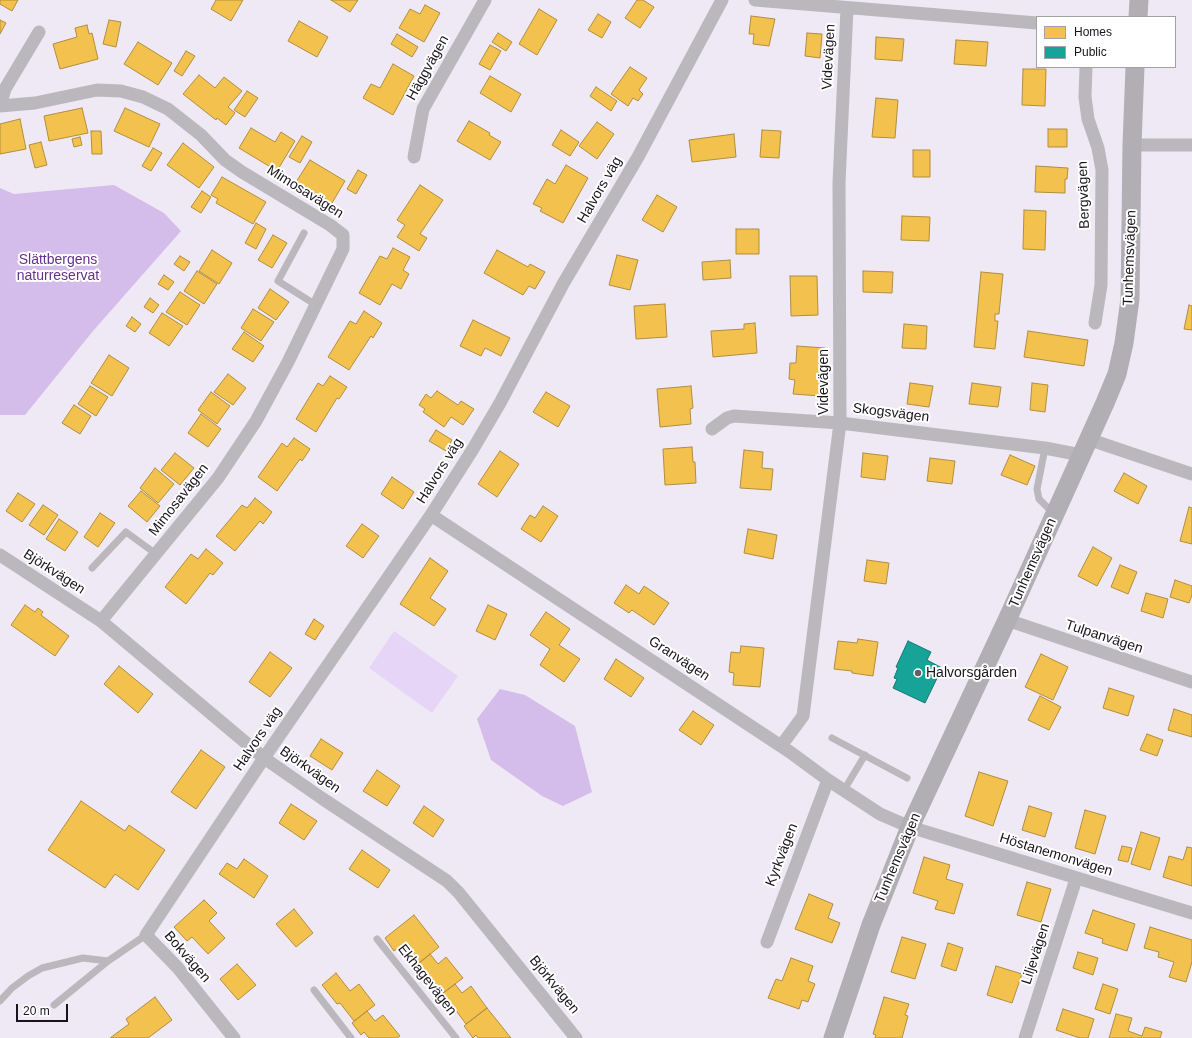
<!DOCTYPE html>
<html>
<head>
<meta charset="utf-8">
<style>
	body { margin:0 }
	#map { position:relative; width:1192px; height:1038px; overflow:hidden; background:#efe9f6; font-family:Arial,sans-serif }
	canvas { display:block }
	.legend { position:absolute; left:1036px; top:16px; width:140px; height:52px; box-sizing:border-box; background:#fff; border:1px solid #a3a1a4; margin:0; padding:5px 7px; list-style:none; font-size:12px; color:#18141c }
	.legend li { display:flex; align-items:center; gap:8px; height:20px }
	.legend b { width:20px; border:1px solid #a3a1a4 }
	.scale { position:absolute; left:16px; top:1004px; width:52px; height:18px; box-sizing:border-box; border:2px solid #18141c; border-top:0; padding-left:5px; font-size:12px; line-height:14px; white-space:nowrap; color:#18141c; -webkit-text-stroke:3px #fff; paint-order:stroke }
</style>
</head>
<body>
<div id="map">
<canvas width="1192" height="1038"></canvas>
<ul class="legend">
<li><b style="height:11px;background:#f2c14e"></b>Homes</li>
<li><b style="height:11px;background:#17a398"></b>Public</li>
</ul>
<div class="scale">20 m</div>
</div>
<script>
const ctx = document.querySelector('canvas').getContext('2d');
ctx.lineJoin = 'round';
function fill(path, color) { ctx.fillStyle = color; ctx.fill(path, 'evenodd'); }
const poly = rows => new Path2D(rows.map(r => 'M' + r).join(''));
function stroke(path, color, width, dash) { ctx.strokeStyle = color; ctx.lineWidth = width; ctx.lineCap = dash ? 'butt' : 'round'; ctx.setLineDash(dash || []); ctx.stroke(path); }
function write(font, color, halo, rows, align = 'center') {
  ctx.font = font + ' Arial,sans-serif'; ctx.lineWidth = 4; ctx.setLineDash([]); ctx.textBaseline = 'middle'; ctx.strokeStyle = halo; ctx.fillStyle = color; for (const [text, x, y, turn = 0] of rows) {
    ctx.save(); ctx.translate(x, y); ctx.rotate((+turn || 0) * Math.PI / 180); ctx.textAlign = isNaN(turn) ? turn : align; if (halo) ctx.strokeText(text, 0, 0); ctx.fillText(text, 0, 0); ctx.restore();
  }
}
const green = poly([
	[394,631,458,676,432,713,369,668]
]);
const forest = poly([
	[114,185,164,213,181,231,93,331,25,415,0,415,0,188,14,194],
	[500,689,525,695,575,726,592,792,563,806,542,796,491,760,477,719]
]);
const homes = poly([
	[0,0,18,0,12,11,0,4,0,0],
	[216,0,243,0,231,21,211,9,216,0],
	[331,0,358,0,350,12,331,0],
	[637,0,643,0,654,7,640,28,625,18,637,0],
	[425,5,440,13,424,42,399,28,410,9,420,14,425,5],
	[539,9,557,20,537,55,519,44,539,9],
	[598,14,611,22,602,38,588,30,598,14],
	[751,16,775,19,769,46,753,44,754,34,749,34,751,16],
	[0,20,6,23,0,34,0,20],
	[109,20,121,22,116,47,103,44,109,20],
	[299,21,328,37,317,57,288,41,299,21],
	[87,25,89,34,92,33,98,59,60,69,53,44,77,37,75,28,87,25],
	[498,33,512,42,506,51,492,42,498,33],
	[807,33,822,34,820,58,805,56,807,33],
	[397,34,418,47,412,57,391,44,397,34],
	[876,37,904,39,902,61,875,59,876,37],
	[956,40,988,42,986,66,954,64,956,40],
	[138,42,172,63,158,85,124,64,138,42],
	[490,45,501,51,490,70,479,64,490,45],
	[186,51,195,56,182,76,174,71,186,51],
	[393,64,414,76,393,115,363,98,371,84,380,88,393,64],
	[630,67,647,78,639,90,643,94,638,101,633,98,628,106,611,94,630,67],
	[1023,69,1046,69,1045,106,1022,105,1023,69],
	[199,75,215,88,224,77,242,91,228,107,235,113,226,125,217,118,216,120,183,94,199,75],
	[490,76,521,94,511,112,480,93,490,76],
	[596,87,617,101,611,111,590,96,596,87],
	[247,91,258,98,245,117,234,110,247,91],
	[876,98,898,100,895,138,872,137,876,98],
	[82,108,88,133,49,141,44,116,82,108],
	[125,108,160,124,149,147,114,131,125,108],
	[20,119,26,149,0,154,0,124,20,119],
	[469,121,490,133,489,135,501,142,490,160,457,141,469,121],
	[597,122,614,134,597,159,579,146,597,122],
	[251,128,275,142,281,132,295,141,277,171,239,148,251,128],
	[1048,129,1067,129,1067,147,1048,147,1048,129],
	[561,130,579,142,570,156,552,145,561,130],
	[762,130,781,131,779,158,760,157,762,130],
	[91,131,101,131,102,154,92,154,91,131],
	[734,134,736,157,692,162,689,140,734,134],
	[302,136,312,142,300,163,289,157,302,136],
	[80,137,82,145,74,147,72,139,80,137],
	[41,142,47,165,35,168,29,145,41,142],
	[183,143,214,167,199,188,167,165,183,143],
	[153,148,162,153,151,171,142,166,153,148],
	[913,150,930,150,930,177,913,177,913,150],
	[310,160,345,181,332,203,296,182,310,160],
	[566,165,588,178,563,223,540,211,542,208,533,204,547,179,555,184,566,165],
	[1036,166,1068,168,1067,179,1065,179,1065,193,1035,192,1036,166],
	[358,170,367,175,356,194,347,189,358,170],
	[222,177,266,202,253,224,216,203,218,199,211,195,222,177],
	[420,185,443,200,420,234,427,238,419,251,397,237,405,225,397,220,420,185],
	[202,191,211,197,201,213,191,207,202,191],
	[657,195,677,207,663,232,642,220,657,195],
	[1024,210,1046,211,1045,250,1023,249,1024,210],
	[902,216,930,217,929,241,901,240,902,216],
	[256,223,266,229,256,249,245,243,256,223],
	[736,229,759,229,759,254,736,254,736,229],
	[273,235,287,243,272,268,258,260,273,235],
	[393,248,410,257,403,270,409,274,401,289,392,284,380,305,359,293,380,256,387,259,393,248],
	[212,250,232,263,219,284,199,271,212,250],
	[497,250,528,267,530,264,545,272,535,289,529,286,523,295,484,273,497,250],
	[617,255,638,260,630,290,609,285,617,255],
	[180,256,190,262,184,271,174,264,180,256],
	[730,260,731,278,703,280,702,262,730,260],
	[197,271,217,284,204,304,184,291,197,271],
	[863,271,893,272,892,293,863,292,863,271],
	[981,272,1003,274,999,314,995,314,995,321,998,321,995,349,974,347,981,272],
	[164,275,174,282,168,290,158,284,164,275],
	[790,276,817,276,818,315,791,316,790,276],
	[270,289,289,302,276,320,258,308,270,289],
	[180,292,200,305,187,325,166,312,180,292],
	[150,298,159,305,153,313,144,307,150,298],
	[665,304,667,337,636,339,634,306,665,304],
	[1189,305,1192,306,1192,330,1184,329,1189,305],
	[253,309,274,322,261,341,241,328,253,309],
	[364,311,382,323,373,338,371,336,349,370,328,357,350,321,356,324,364,311],
	[162,313,183,326,169,346,149,333,162,313],
	[132,317,141,324,135,332,126,326,132,317],
	[473,320,510,338,501,356,485,348,481,356,460,346,473,320],
	[755,323,757,353,713,357,711,331,744,329,744,324,755,323],
	[904,324,927,326,926,349,902,348,904,324],
	[1028,331,1088,340,1084,366,1024,357,1028,331],
	[244,332,264,346,253,362,232,349,244,332],
	[797,346,825,348,821,396,793,394,795,380,789,379,790,363,796,363,797,346],
	[109,355,129,368,112,396,91,383,109,355],
	[228,374,246,388,233,405,214,392,228,374],
	[330,376,347,387,339,399,337,398,316,432,296,419,318,383,323,386,330,376],
	[910,383,933,386,929,407,907,404,910,383],
	[972,383,1001,387,998,407,969,404,972,383],
	[1032,383,1048,385,1045,412,1030,410,1032,383],
	[90,386,108,397,96,416,78,404,90,386],
	[691,386,693,408,690,409,691,424,660,427,657,389,691,386],
	[437,391,458,405,461,401,474,409,463,425,451,417,444,427,423,412,425,409,419,405,426,394,431,398,437,391],
	[211,392,230,406,217,424,198,410,211,392],
	[546,392,570,406,558,427,533,412,546,392],
	[74,405,91,416,80,434,62,423,74,405],
	[201,414,221,429,208,447,188,433,201,414],
	[436,430,452,440,446,451,429,441,436,430],
	[294,438,310,449,302,461,300,459,277,491,258,477,282,443,287,447,294,438],
	[692,447,693,462,695,462,696,483,665,485,663,449,692,447],
	[744,450,763,452,762,468,773,469,771,490,740,488,744,450],
	[500,451,519,464,497,497,478,484,500,451],
	[175,453,194,468,180,485,161,470,175,453],
	[863,453,888,456,885,480,861,477,863,453],
	[1010,455,1035,466,1027,485,1001,475,1010,455],
	[930,458,955,461,952,484,927,481,930,458],
	[155,468,174,484,158,503,140,488,155,468],
	[1124,473,1147,486,1138,504,1114,491,1124,473],
	[392,477,414,492,403,509,381,494,392,477],
	[141,491,160,506,147,522,128,506,141,491],
	[18,493,35,504,22,522,6,511,18,493],
	[255,498,272,512,263,524,260,521,235,551,216,536,242,505,247,508,255,498],
	[43,505,58,515,44,535,29,525,43,505],
	[543,506,558,516,541,542,521,529,530,515,535,518,543,506],
	[1189,507,1192,508,1192,544,1180,541,1189,507],
	[100,513,115,523,98,547,84,537,100,513],
	[59,519,78,532,65,551,46,539,59,519],
	[362,524,379,536,363,558,346,546,362,524],
	[748,529,777,535,773,559,744,553,748,529],
	[1093,547,1112,558,1097,586,1078,576,1093,547],
	[206,549,223,563,213,575,210,573,186,604,165,587,191,554,198,559,206,549],
	[430,558,448,571,430,598,446,609,434,626,400,604,430,558],
	[867,560,889,563,886,584,864,581,867,560],
	[1120,565,1137,572,1128,594,1111,587,1120,565],
	[1175,580,1192,586,1192,595,1189,603,1170,597,1175,580],
	[626,585,639,594,644,586,669,603,654,625,632,610,629,613,614,603,626,585],
	[1146,593,1168,599,1163,618,1141,611,1146,593],
	[25,605,35,612,38,608,43,612,41,615,69,636,55,656,11,625,25,605],
	[488,605,507,614,495,640,476,631,488,605],
	[546,612,570,629,559,645,580,659,564,682,540,665,550,649,530,635,546,612],
	[314,619,324,626,315,640,305,634,314,619],
	[858,639,878,642,873,676,852,673,852,671,834,669,838,641,857,643,858,639],
	[741,646,764,648,760,687,733,685,734,673,729,672,731,652,740,653,741,646],
	[270,652,292,668,270,697,249,682,270,652],
	[1041,654,1068,667,1053,700,1025,687,1041,654],
	[616,659,644,678,631,697,604,679,616,659],
	[119,666,153,694,138,713,104,684,119,666],
	[1109,688,1134,696,1128,716,1103,708,1109,688],
	[1040,696,1061,707,1049,730,1028,720,1040,696],
	[1174,709,1192,715,1192,737,1168,730,1174,709],
	[693,711,714,725,701,745,679,730,693,711],
	[1147,734,1163,740,1157,756,1140,750,1147,734],
	[321,739,343,753,332,770,310,756,321,739],
	[201,750,225,767,196,809,171,792,201,750],
	[377,770,400,786,387,806,363,791,377,770],
	[979,772,1008,781,993,826,965,816,979,772],
	[81,801,125,831,129,825,165,850,138,890,115,874,105,888,48,850,81,801],
	[291,804,317,821,304,840,279,823,291,804],
	[424,806,444,820,433,837,413,823,424,806],
	[1029,806,1052,813,1045,837,1022,830,1029,806],
	[1085,810,1106,816,1095,854,1075,848,1085,810],
	[1141,832,1160,838,1150,870,1131,864,1141,832],
	[1122,846,1132,848,1128,862,1118,860,1122,846],
	[1187,847,1192,848,1192,886,1163,877,1169,856,1183,860,1187,847],
	[362,850,390,870,378,888,349,869,362,850],
	[924,857,950,865,946,879,963,884,954,914,935,909,938,901,913,893,924,857],
	[244,859,268,876,254,898,219,874,227,863,237,869,244,859],
	[1027,882,1051,889,1041,922,1017,915,1027,882],
	[809,894,833,904,828,918,840,923,832,943,795,929,809,894],
	[204,900,217,913,209,921,225,938,208,954,192,937,187,941,174,927,204,900],
	[294,909,313,933,296,947,276,924,294,909],
	[1093,910,1135,924,1127,951,1102,943,1103,939,1085,933,1093,910],
	[414,915,439,947,418,964,403,944,394,951,385,938,414,915],
	[1150,927,1192,940,1192,962,1186,982,1169,977,1174,962,1158,957,1159,952,1144,948,1150,927],
	[902,937,926,944,915,979,891,972,902,937],
	[948,943,963,948,956,971,941,966,948,943],
	[1078,952,1098,958,1093,975,1073,968,1078,952],
	[430,954,438,964,446,957,463,978,442,994,427,975,424,977,415,966,430,954],
	[791,958,813,966,808,981,815,984,808,1002,802,1000,799,1009,768,998,776,979,782,981,791,958],
	[237,964,256,985,238,1000,220,979,237,964],
	[996,966,1022,974,1012,1003,987,995,996,966],
	[336,973,350,991,359,984,375,1005,354,1021,340,1003,337,1004,322,985,336,973],
	[455,984,462,993,471,986,487,1008,466,1024,451,1004,447,1006,439,996,455,984],
	[1103,984,1118,989,1110,1014,1095,1009,1103,984],
	[155,997,172,1020,148,1038,110,1038,129,1024,126,1019,155,997],
	[884,997,909,1004,905,1015,908,1016,902,1038,875,1038,876,1035,873,1034,884,997],
	[487,1008,511,1038,478,1038,476,1035,473,1038,464,1026,487,1008],
	[1063,1009,1094,1019,1088,1038,1080,1038,1056,1030,1063,1009],
	[367,1011,375,1021,383,1015,400,1036,397,1038,369,1038,364,1032,361,1035,352,1023,367,1011],
	[1116,1014,1132,1018,1128,1031,1142,1036,1145,1027,1162,1032,1160,1038,1109,1038,1116,1014]
]);
const public = poly([
	[908,641,931,652,927,660,942,668,925,703,893,688,897,679,894,678,898,668,896,667,908,641]
]);
const lane = poly([
	[304,233,278,281,316,305],
	[1045,448,1037,489,1039,499,1053,513],
	[92,568,126,532,156,554],
	[832,738,907,778],
	[844,790,865,755],
	[377,939,456,1038],
	[314,990,351,1038],
	[0,1001,12,988,28,976,42,968,83,958,108,961,146,935],
	[54,1005,108,961]
]);
const street = poly([
	[755,0,1037,23],
	[39,32,5,89,0,106,35,103,97,90,121,91,143,97,168,109,187,124,201,135,225,160,242,172,330,225,343,235,343,249,288,362,256,421,218,478,101,621],
	[1086,67,1085,97,1088,119,1098,148,1102,170,1101,285,1095,323],
	[1132,145,1192,145],
	[414,157,423,109,485,0],
	[712,429,727,418,734,416,840,423,1045,448,1081,455],
	[1088,439,1192,474],
	[431,515,790,752,828,780,880,814,910,827,1192,913],
	[0,555,101,621,264,758,323,799,447,881,459,893,576,1038],
	[1007,620,1192,682],
	[781,746,803,716,840,423,839,183,847,8],
	[767,942,828,780],
	[234,1038,178,968,146,935,264,758,431,515,473,449,500,403,563,284,638,157,722,0],
	[1025,1038,1076,879]
]);
const secondary = poly([
	[1138,17,1139,0],
	[833,1038,871,925,910,827,1007,620,1105,403,1117,374,1124,343,1130,299,1132,145,1135,67]
]);
const markers = [
	[918,673,4,"#635f68"]
];
const streetNames = [
	["Videvägen",829,57,-87],
	["Häggvägen",428,68,-61],
	["Halvors väg",600,190,-60],
	["Mimosavägen",305,192,32],
	["Bergvägen",1084,195,-92],
	["Tunhemsvägen",1130,258,-88],
	["Videvägen",824,382,-90],
	["Skogsvägen",891,413,7],
	["Halvors väg",440,471,-58],
	["Mimosavägen",179,500,-52],
	["Tunhemsvägen",1033,563,-66],
	["Björkvägen",54,572,33],
	["Tulpanvägen",1104,637,18],
	["Granvägen",679,659,33],
	["Halvors väg",258,739,-56],
	["Björkvägen",310,770,35],
	["Kyrkvägen",782,855,-69],
	["Höstanemonvägen",1056,855,17],
	["Tunhemsvägen",898,858,-67],
	["Liljevägen",1036,954,-72],
	["Bokvägen",187,957,49],
	["Ekhagevägen",427,980,52],
	["Björkvägen",554,985,51]
];
const parkNames = [
	["Slättbergens",58,260],
	["naturreservat",58,276]
];
const poiNames = [
	["Halvorsgården",926,673]
];
fill(green, '#e6d5f7');
fill(forest, '#d5bdeb');
fill(homes, '#f2c14e');
stroke(homes, '#b18d3f', 1);
fill(public, '#17a398');
stroke(public, '#177873', 1);
stroke(lane, '#bab8bd', 7);
stroke(street, '#bab8bd', 13);
stroke(secondary, '#b1aeb4', 19);
for (const [x, y, r, color] of markers) { const dot = new Path2D(); dot.arc(x, y, r, 0, 2 * Math.PI); ctx.fillStyle = color; ctx.fill(dot); stroke(dot, '#fff', 1.5); }
write('14px', '#18141c', '#fff', streetNames);
write('14px', '#633288', '#fff', parkNames);
write('14px', '#18141c', '#fff', poiNames, 'left');
</script>
</body>
</html>
